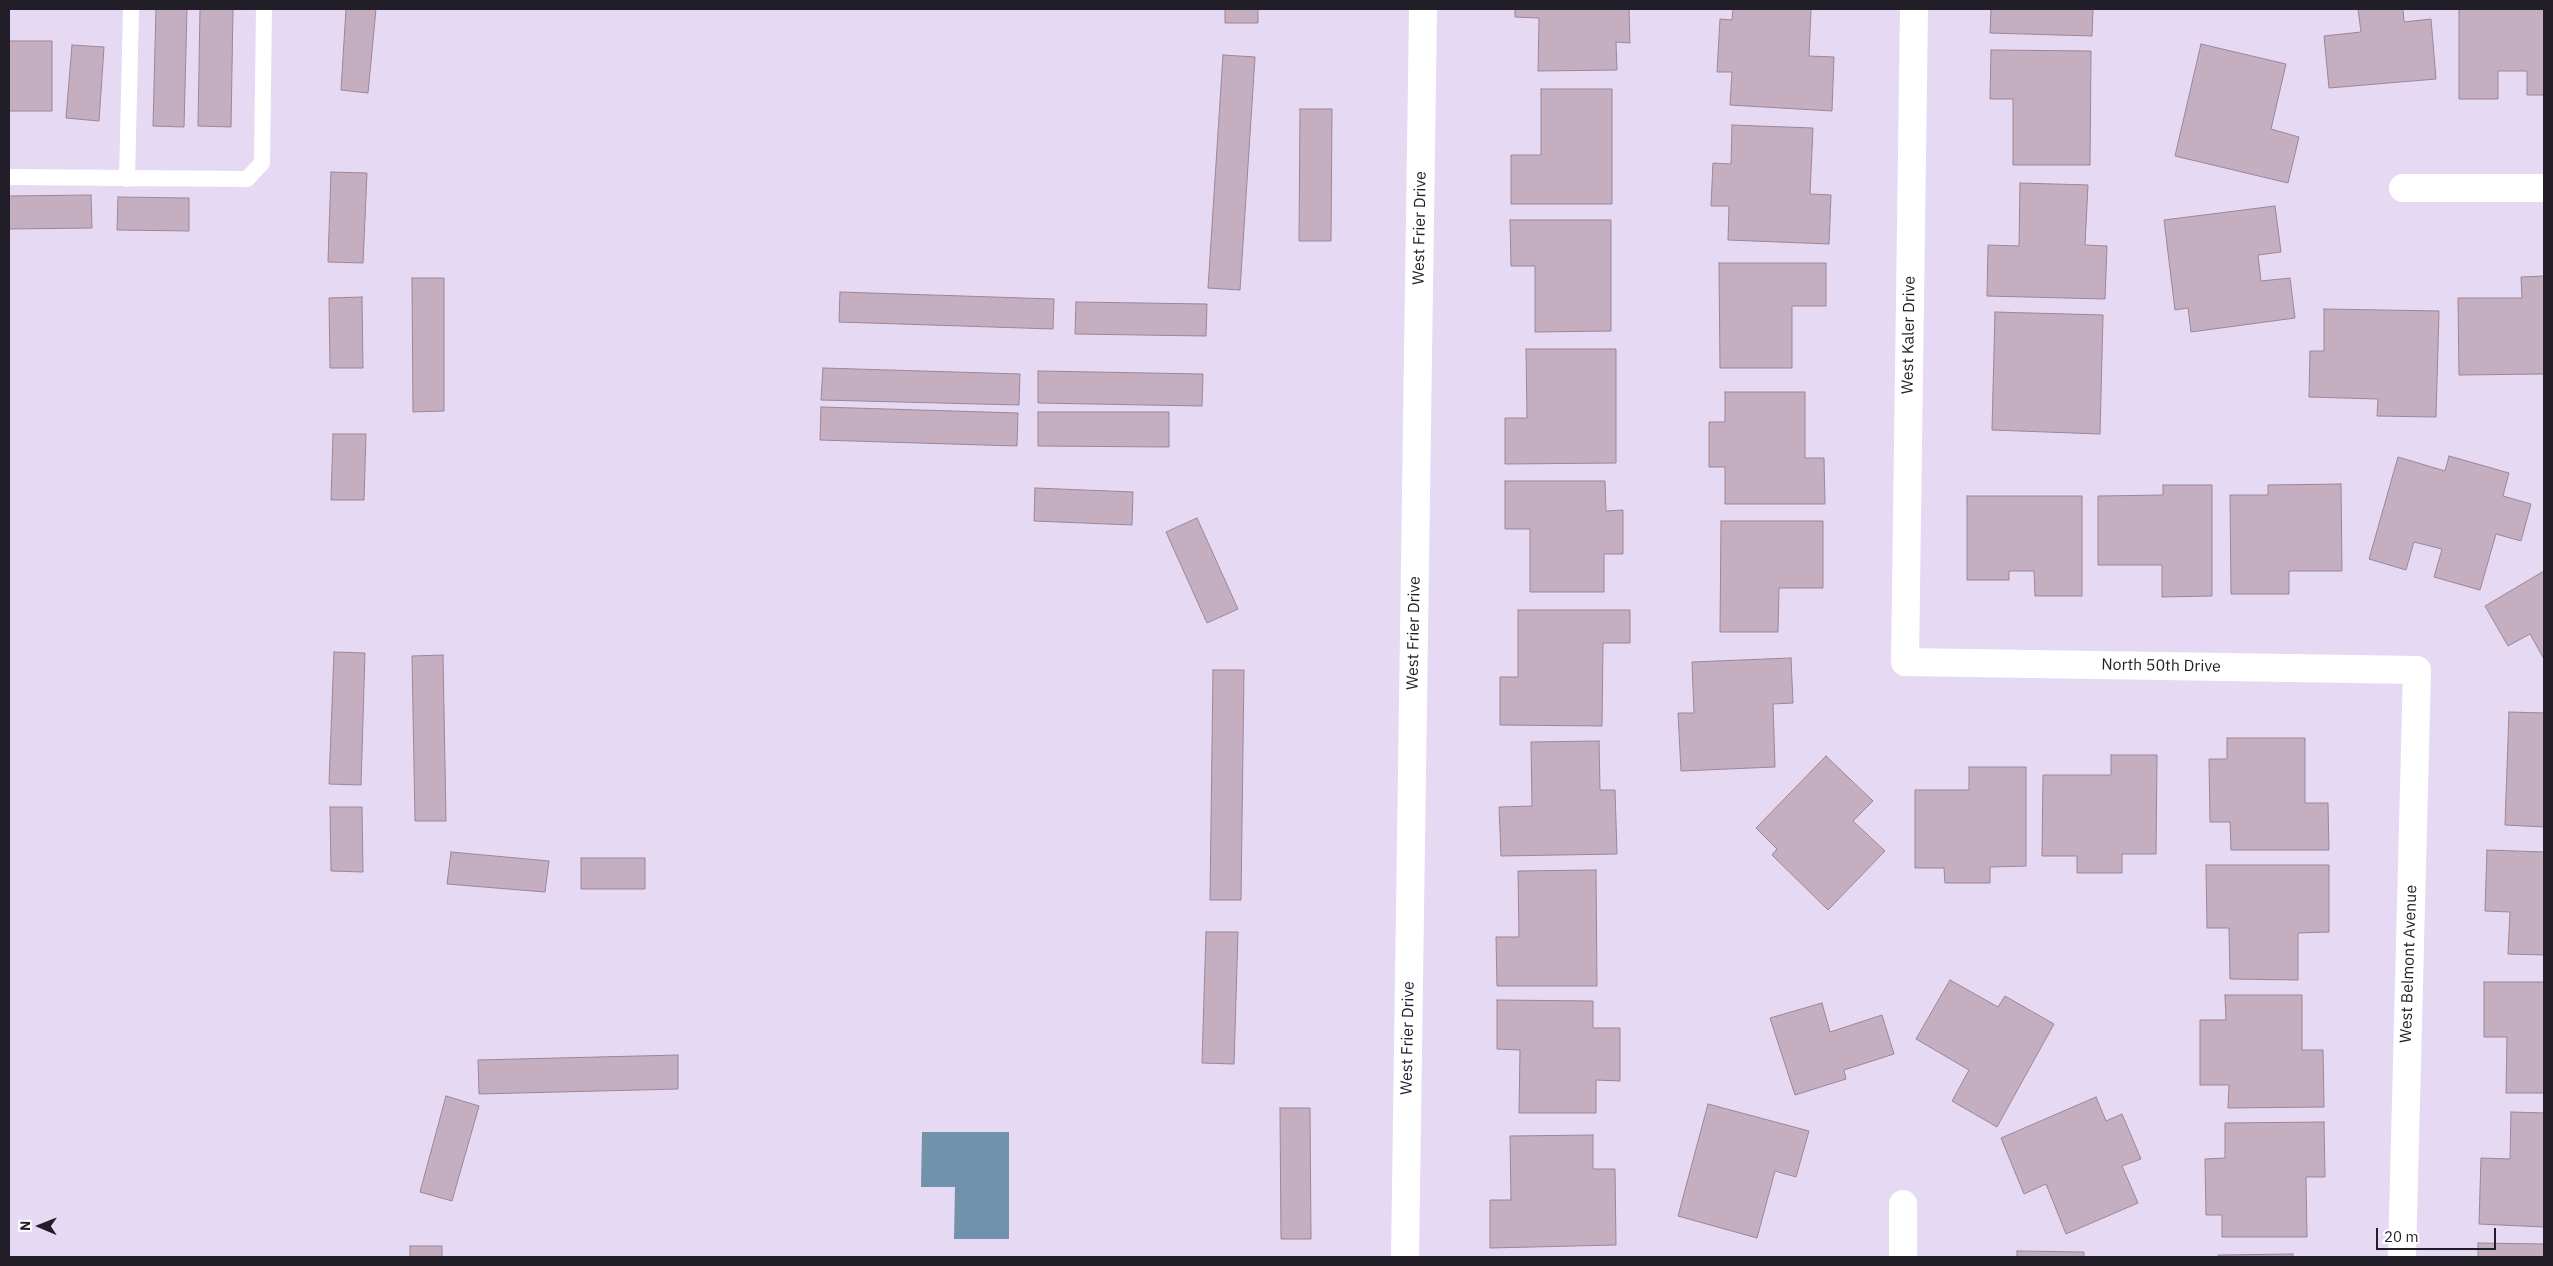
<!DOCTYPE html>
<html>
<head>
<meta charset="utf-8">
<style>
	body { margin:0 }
	#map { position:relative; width:2553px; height:1266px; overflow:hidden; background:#e6d9f3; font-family:"IBM Plex Sans",sans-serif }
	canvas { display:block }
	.frame { position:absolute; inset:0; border:10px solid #221e27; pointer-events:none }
	.north { position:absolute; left:15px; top:1201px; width:50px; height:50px; -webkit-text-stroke:4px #fff; paint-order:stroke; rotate:271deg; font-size:14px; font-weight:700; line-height:20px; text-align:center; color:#221e27 }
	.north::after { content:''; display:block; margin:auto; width:18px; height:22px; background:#221e27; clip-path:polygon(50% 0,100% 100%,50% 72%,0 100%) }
	.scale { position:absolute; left:2376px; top:1228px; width:120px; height:22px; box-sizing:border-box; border:2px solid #221e27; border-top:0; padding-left:6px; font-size:15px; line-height:18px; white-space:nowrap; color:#221e27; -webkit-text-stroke:4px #fff; paint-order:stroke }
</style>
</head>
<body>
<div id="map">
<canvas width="2553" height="1266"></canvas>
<div class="frame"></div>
<div class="north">N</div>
<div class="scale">20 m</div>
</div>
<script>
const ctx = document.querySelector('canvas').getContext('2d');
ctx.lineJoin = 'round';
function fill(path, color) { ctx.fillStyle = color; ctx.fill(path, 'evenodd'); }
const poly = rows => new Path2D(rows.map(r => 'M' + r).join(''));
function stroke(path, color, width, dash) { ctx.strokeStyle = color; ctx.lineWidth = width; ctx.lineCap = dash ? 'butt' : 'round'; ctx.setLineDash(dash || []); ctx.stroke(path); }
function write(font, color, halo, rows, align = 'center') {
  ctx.font = font + ' "IBM Plex Sans",sans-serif'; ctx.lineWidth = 4; ctx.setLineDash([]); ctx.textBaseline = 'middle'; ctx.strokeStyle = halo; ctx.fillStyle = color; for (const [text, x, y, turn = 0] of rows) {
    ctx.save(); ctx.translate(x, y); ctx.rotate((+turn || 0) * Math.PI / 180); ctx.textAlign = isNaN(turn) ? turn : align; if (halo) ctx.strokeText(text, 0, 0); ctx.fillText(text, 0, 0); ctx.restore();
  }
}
const water = poly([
	[922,1132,1009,1132,1009,1239,954,1239,955,1187,921,1187]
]);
const building = poly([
	[156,9,187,9,184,127,153,126,156,9],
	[200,9,233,9,231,127,198,126,200,9],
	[346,9,376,9,368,93,341,90,346,9],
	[1225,9,1258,9,1258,23,1225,23,1225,9],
	[1515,9,1629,9,1630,43,1616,42,1617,70,1538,71,1539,18,1515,17,1515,9],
	[1733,9,1811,9,1809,56,1834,57,1832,111,1730,105,1732,72,1717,72,1720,19,1732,20,1733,9],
	[1991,9,2093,9,2092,36,1990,33,1991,9],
	[2358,9,2403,9,2404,22,2431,19,2436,79,2329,88,2324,36,2361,32,2358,9],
	[2459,9,2544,9,2544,95,2527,95,2527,71,2498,71,2498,99,2459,99,2459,9],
	[9,41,52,41,52,111,9,111,9,41],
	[2201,44,2286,64,2271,129,2299,137,2288,183,2175,156,2201,44],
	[72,45,104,47,99,121,66,118,72,45],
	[1991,50,2091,51,2090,165,2013,165,2013,99,1990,99,1991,50],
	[1223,55,1255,57,1240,290,1208,288,1223,55],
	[1541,89,1612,89,1612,204,1511,204,1511,155,1541,155,1541,89],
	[1300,109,1332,109,1331,241,1299,241,1300,109],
	[1732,125,1813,128,1810,194,1831,195,1829,244,1728,240,1729,206,1711,206,1713,163,1731,164,1732,125],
	[331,172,367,173,363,263,328,262,331,172],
	[2020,183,2088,185,2085,245,2107,246,2105,299,1987,296,1988,245,2019,246,2020,183],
	[91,195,92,228,9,229,9,196,91,195],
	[118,197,189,198,189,231,117,230,118,197],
	[2275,206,2281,252,2258,255,2261,281,2290,278,2295,318,2191,332,2188,308,2175,310,2164,220,2275,206],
	[1510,220,1611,220,1611,331,1535,332,1535,266,1511,266,1510,220],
	[1719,263,1826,263,1826,306,1792,306,1792,368,1720,368,1719,263],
	[2544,276,2544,374,2459,375,2458,298,2522,298,2521,277,2544,276],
	[412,278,444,278,444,411,413,412,412,278],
	[840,292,1054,299,1053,329,839,322,840,292],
	[362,297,363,368,330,368,329,298,362,297],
	[1076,302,1207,304,1206,336,1075,334,1076,302],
	[2324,309,2439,311,2436,417,2377,416,2378,399,2309,397,2310,351,2324,351,2324,309],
	[1995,312,2103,315,2100,434,1992,430,1995,312],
	[1526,349,1616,349,1616,463,1505,464,1505,418,1527,418,1526,349],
	[823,368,1020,374,1019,405,821,400,823,368],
	[1038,371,1203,374,1202,406,1038,403,1038,371],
	[1725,392,1805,392,1805,458,1824,458,1825,504,1725,504,1725,467,1709,467,1709,422,1725,422,1725,392],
	[821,407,1018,413,1017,446,820,440,821,407],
	[1038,412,1169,412,1169,447,1038,446,1038,412],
	[333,434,366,434,364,500,331,500,333,434],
	[2449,456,2509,473,2503,496,2531,504,2521,541,2496,534,2480,590,2434,577,2442,549,2414,542,2406,570,2369,559,2398,457,2445,471,2449,456],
	[1505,481,1605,481,1606,511,1623,510,1623,554,1604,554,1604,592,1530,592,1530,529,1505,529,1505,481],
	[2341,484,2342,571,2289,571,2289,594,2231,594,2230,495,2268,495,2268,485,2341,484],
	[2163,485,2212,485,2212,596,2162,597,2162,565,2098,565,2098,496,2163,495,2163,485],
	[1035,488,1133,492,1132,525,1034,521,1035,488],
	[1967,496,2082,496,2082,596,2035,596,2034,571,2009,571,2009,580,1967,580,1967,496],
	[1197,518,1238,609,1207,623,1166,532,1197,518],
	[1721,521,1823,521,1823,588,1779,588,1778,632,1720,632,1721,521],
	[2544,571,2544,659,2530,634,2508,646,2485,606,2544,571],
	[1518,610,1630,610,1630,643,1603,643,1602,726,1500,725,1500,677,1518,677,1518,610],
	[334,652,365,653,361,785,329,784,334,652],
	[443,655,446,821,415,821,412,656,443,655],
	[1791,658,1793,703,1773,704,1775,767,1681,771,1678,713,1694,713,1692,662,1791,658],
	[1213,670,1244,670,1241,900,1210,900,1213,670],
	[2509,712,2544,713,2544,827,2505,825,2509,712],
	[2227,738,2305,738,2305,803,2328,803,2329,850,2231,850,2230,822,2210,822,2209,759,2227,759,2227,738],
	[1599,741,1600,790,1615,790,1617,854,1501,856,1499,807,1532,806,1531,742,1599,741],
	[2111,755,2157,755,2156,854,2122,854,2122,873,2077,873,2077,856,2042,856,2043,775,2111,775,2111,755],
	[1826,756,1873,801,1853,821,1885,851,1828,910,1772,855,1777,849,1756,828,1826,756],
	[1969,767,2026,767,2026,866,1990,867,1990,883,1945,883,1944,868,1915,868,1915,790,1969,790,1969,767],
	[330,807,362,807,363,872,331,871,330,807],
	[2487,850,2544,852,2544,955,2508,954,2510,912,2485,911,2487,850],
	[451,852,549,861,545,892,447,884,451,852],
	[581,858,645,858,645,889,581,889,581,858],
	[2206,865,2329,865,2329,932,2298,933,2298,980,2230,979,2229,928,2207,928,2206,865],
	[1596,870,1597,986,1497,986,1496,937,1519,937,1518,871,1596,870],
	[1206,932,1238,932,1234,1064,1202,1063,1206,932],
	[1950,980,1998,1007,2005,996,2054,1024,1997,1127,1952,1101,1969,1070,1916,1039,1950,980],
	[2484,982,2544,982,2544,1093,2506,1093,2507,1037,2484,1037,2484,982],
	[2225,995,2302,995,2302,1050,2323,1050,2324,1107,2228,1108,2229,1085,2200,1085,2200,1020,2226,1020,2225,995],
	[1497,1000,1593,1001,1593,1028,1620,1028,1620,1081,1596,1080,1596,1113,1519,1113,1520,1050,1497,1049,1497,1000],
	[1822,1003,1830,1032,1882,1015,1894,1054,1844,1070,1846,1079,1795,1095,1770,1018,1822,1003],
	[678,1055,678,1089,479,1094,478,1060,678,1055],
	[446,1096,479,1106,452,1201,420,1192,446,1096],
	[2096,1097,2106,1121,2122,1114,2141,1159,2122,1166,2138,1203,2066,1234,2046,1184,2024,1194,2001,1138,2096,1097],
	[1708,1104,1809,1131,1796,1177,1775,1171,1757,1238,1678,1216,1708,1104],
	[1280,1108,1310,1108,1311,1239,1281,1239,1280,1108],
	[2511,1112,2544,1113,2544,1227,2479,1224,2481,1158,2510,1159,2511,1112],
	[2324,1122,2325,1177,2306,1177,2307,1237,2222,1237,2222,1215,2206,1215,2205,1159,2225,1158,2225,1123,2324,1122],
	[1593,1135,1593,1169,1615,1169,1616,1245,1490,1248,1490,1200,1511,1200,1510,1136,1593,1135],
	[2478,1243,2544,1244,2544,1257,2478,1257,2478,1243],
	[410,1246,442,1246,442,1257,410,1257,410,1246],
	[2017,1251,2084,1252,2084,1257,2017,1257,2017,1251],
	[2293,1254,2293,1257,2218,1257,2218,1255,2293,1254]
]);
const lane = poly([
	[9,177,247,179,262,163,264,9],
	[127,179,131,9]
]);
const street = poly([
	[1914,9,1905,662,2417,670,2402,1257],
	[2403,188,2544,188],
	[1405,1257,1423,9],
	[1903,1257,1903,1204]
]);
const streetNames = [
	["West Frier Drive",1420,228,-89],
	["West Kaler Drive",1909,335,-89],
	["West Frier Drive",1414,633,-89],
	["North 50th Drive",2161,666,1],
	["West Belmont Avenue",2409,964,-88],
	["West Frier Drive",1408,1038,-89]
];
fill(water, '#7192aa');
fill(building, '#c6aec1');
stroke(building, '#9d8598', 1);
stroke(lane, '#fff', 16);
stroke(street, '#fff', 28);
write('16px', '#221e27', '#fff', streetNames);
</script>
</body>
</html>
